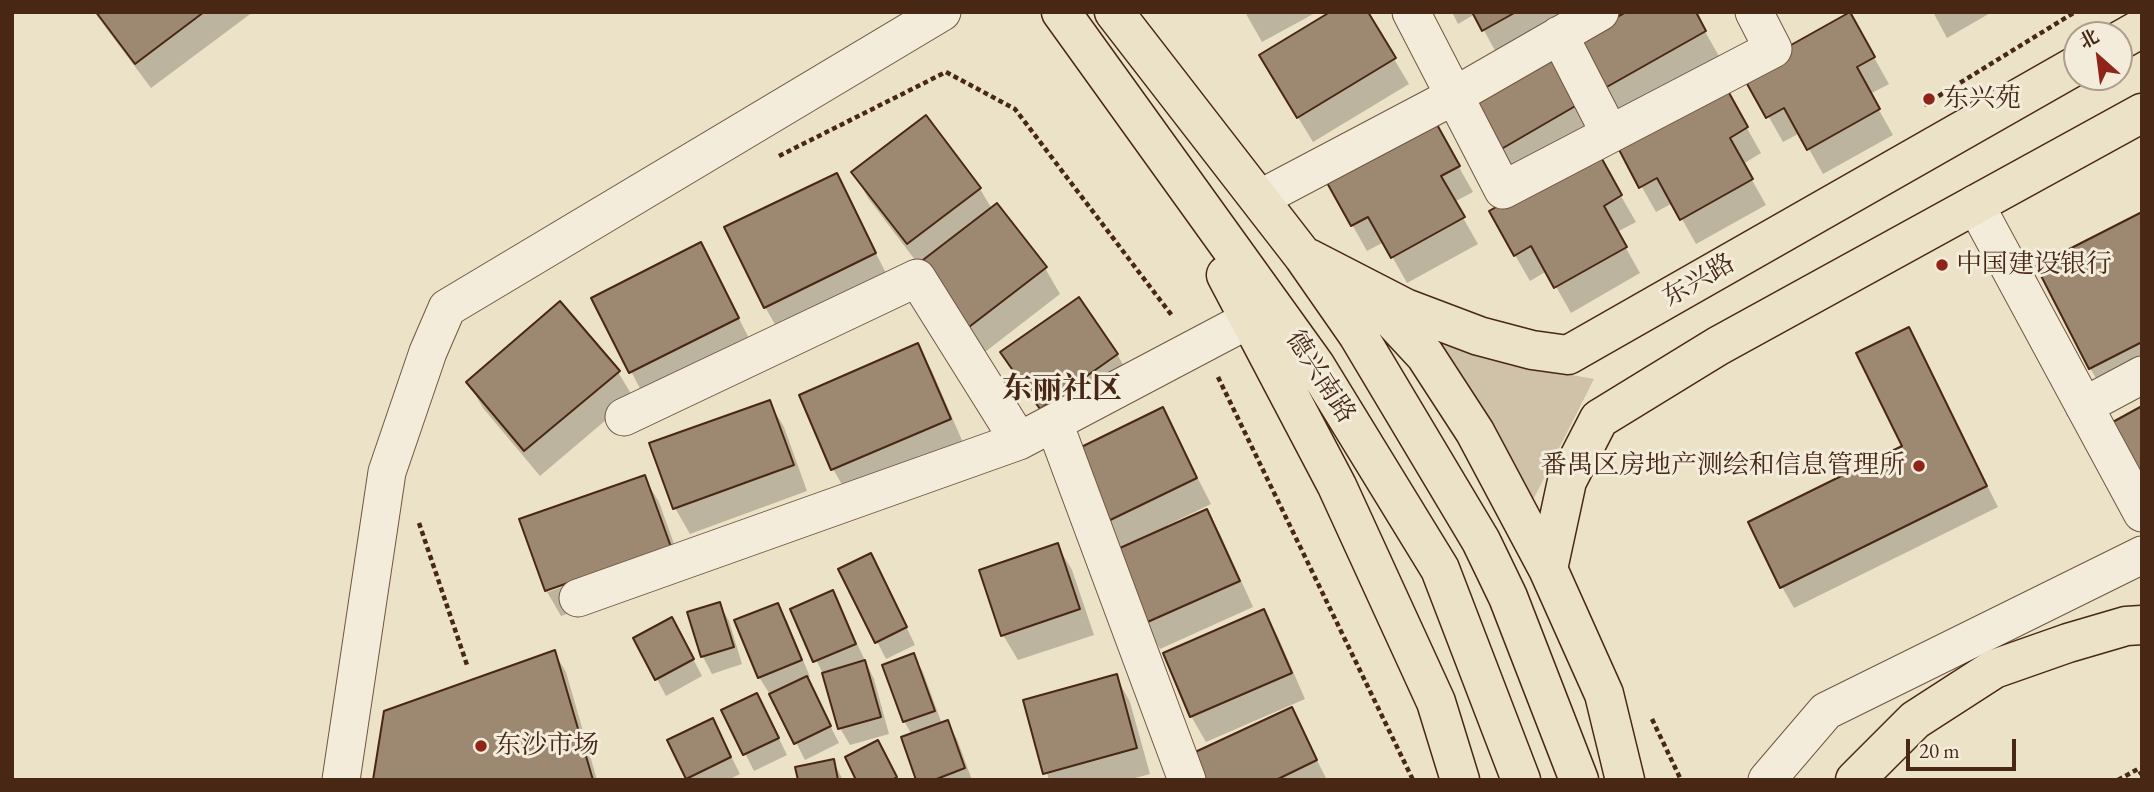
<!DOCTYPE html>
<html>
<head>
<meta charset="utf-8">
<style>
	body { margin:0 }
	#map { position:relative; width:2154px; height:792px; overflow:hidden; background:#ece2c7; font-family:"EB Garamond","Noto Serif SC",serif }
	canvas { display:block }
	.frame { position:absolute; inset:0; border:14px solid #482715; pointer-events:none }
	.north { position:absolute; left:2063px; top:21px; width:70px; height:70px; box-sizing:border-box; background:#f3ecdb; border:2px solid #af9d8c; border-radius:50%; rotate:332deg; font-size:19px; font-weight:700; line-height:28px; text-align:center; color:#482715 }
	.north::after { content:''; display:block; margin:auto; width:24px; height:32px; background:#8f2418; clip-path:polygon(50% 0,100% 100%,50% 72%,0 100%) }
	.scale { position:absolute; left:1906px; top:739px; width:110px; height:32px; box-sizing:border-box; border:4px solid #482715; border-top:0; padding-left:9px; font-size:21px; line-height:24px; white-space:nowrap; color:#482715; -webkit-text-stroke:5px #f3ecdb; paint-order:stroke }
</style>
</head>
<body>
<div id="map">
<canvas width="2154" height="792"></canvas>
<div class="frame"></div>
<div class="north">北</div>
<div class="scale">20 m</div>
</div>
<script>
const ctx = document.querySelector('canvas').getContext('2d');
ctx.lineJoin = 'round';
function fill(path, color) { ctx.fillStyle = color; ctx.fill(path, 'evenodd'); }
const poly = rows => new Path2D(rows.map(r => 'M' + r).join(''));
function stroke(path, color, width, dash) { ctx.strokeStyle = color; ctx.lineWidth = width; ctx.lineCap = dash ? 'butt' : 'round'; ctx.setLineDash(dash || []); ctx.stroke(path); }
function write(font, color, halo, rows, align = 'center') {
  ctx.font = font + ' "EB Garamond","Noto Serif SC",serif'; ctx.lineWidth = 6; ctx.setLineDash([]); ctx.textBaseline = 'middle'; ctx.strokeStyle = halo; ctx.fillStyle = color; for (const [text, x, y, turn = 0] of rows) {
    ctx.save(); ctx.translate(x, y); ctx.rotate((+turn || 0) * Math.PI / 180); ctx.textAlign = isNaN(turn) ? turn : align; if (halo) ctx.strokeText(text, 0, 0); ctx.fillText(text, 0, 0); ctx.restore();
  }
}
const green = poly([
	[1424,335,1512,364,1594,379,1529,508]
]);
const shadow = poly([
	[94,12,253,12,151,88],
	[1245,12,1317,12,1262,42],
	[1452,12,1566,12,1498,56,1475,14,1458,24],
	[1694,12,1720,58,1621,113,1580,40],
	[1933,12,1992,12,1947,38],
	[1850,15,1889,84,1870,94,1893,135,1823,174,1800,133,1783,142,1744,73],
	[1552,52,1597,127,1514,176,1470,101],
	[1394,59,1409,84,1313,142,1276,81],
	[1722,84,1761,153,1743,164,1766,205,1696,244,1673,203,1656,212,1617,143],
	[925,118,980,189,992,209,1045,268,1060,294,985,352,868,198,854,173],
	[1434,123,1473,192,1454,202,1478,244,1407,283,1384,242,1367,251,1328,182],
	[1596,153,1636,222,1617,232,1640,273,1571,313,1547,271,1530,281,1515,255],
	[836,175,889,279,780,333,765,307],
	[2142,214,2142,375,2105,394,2090,368],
	[701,245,752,344,645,398,593,298],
	[1908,329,1998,507,1794,608,1782,587,1904,447],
	[918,345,932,371,964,445,848,495,833,469,801,396],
	[1002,353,1117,354,1132,380,1056,434,1017,378],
	[618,372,633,397,540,476,483,408,468,382],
	[769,402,784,427,807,491,690,534,675,508],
	[1162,409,1211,504,1168,525,1170,527,1207,511,1221,536,1253,607,1160,649,1145,623,1103,524],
	[644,477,659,502,674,544,548,588,548,592,675,547,684,572,561,616,546,590,522,520],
	[1057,545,1072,570,1094,635,1018,660,1003,635],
	[840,570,880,572,915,645,886,659],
	[832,592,874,679,889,734,850,745,840,728,825,678,792,610],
	[719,604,729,621,742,664,712,674,703,657,689,613],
	[777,605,787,621,810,677,806,678,839,743,805,760,771,693,769,693,759,677],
	[1263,611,1278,637,1305,699,1206,742,1191,716],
	[681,636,702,676,666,696,657,679],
	[554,652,566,672,597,780,375,780],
	[913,655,923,672,942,724,947,722,957,739,972,780,918,780,912,735,904,721],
	[1116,676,1130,702,1150,774,1128,780,1049,780,1026,702],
	[1291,709,1327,780,1208,780],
	[724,711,766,712,787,755,754,771],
	[713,720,740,774,728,780,688,780,669,740],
	[833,761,843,780,800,780]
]);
const building = poly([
	[96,12,204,12,135,64,96,12],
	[1330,12,1368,12,1396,58,1297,118,1259,55,1330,12],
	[1472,12,1516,12,1482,31,1472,12],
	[1626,12,1696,12,1706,31,1605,88,1577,39,1626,12],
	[1850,12,1875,57,1857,67,1880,109,1807,150,1784,108,1766,118,1741,73,1850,12],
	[1553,49,1584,101,1498,151,1468,100,1553,49],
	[1723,82,1748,127,1730,138,1753,179,1680,220,1657,178,1639,188,1615,142,1723,82],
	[926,115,981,188,907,244,851,172,926,115],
	[1435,121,1460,166,1441,176,1465,217,1391,258,1368,217,1351,226,1326,181,1435,121],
	[1597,150,1622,195,1604,206,1627,247,1554,288,1531,246,1514,256,1489,211,1597,150],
	[837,173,876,253,764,308,724,227,837,173],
	[997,203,1047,267,969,327,919,263,997,203],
	[2142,212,2142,342,2089,369,2036,266,2142,212],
	[701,242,739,318,629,373,591,298,701,242],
	[1079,297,1118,354,1040,409,1000,352,1079,297],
	[560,301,620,371,524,451,466,382,560,301],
	[1909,327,1987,486,1780,588,1748,522,1902,446,1856,353,1909,327],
	[918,343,951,419,831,470,799,395,918,343],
	[770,400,794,465,673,509,649,443,770,400],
	[2142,406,2142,478,2111,423,2142,406],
	[1163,407,1197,478,1102,524,1067,454,1163,407],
	[645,475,671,547,545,591,519,519,645,475],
	[1207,509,1240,581,1143,624,1111,552,1207,509],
	[1058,543,1080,609,1001,636,979,570,1058,543],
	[871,553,907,627,875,643,838,569,871,553],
	[833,590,856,644,813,662,790,609,833,590],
	[720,602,734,647,701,657,687,612,720,602],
	[778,603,802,660,758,678,734,620,778,603],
	[1264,609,1292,673,1190,717,1163,653,1264,609],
	[672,617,694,659,655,680,633,638,672,617],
	[555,650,593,780,373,780,384,711,555,650],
	[914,653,935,711,903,722,882,665,914,653],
	[865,660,881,717,838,729,822,673,865,660],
	[1117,674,1137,748,1043,774,1023,700,1117,674],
	[807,676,831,726,794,744,769,694,807,676],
	[757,693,779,738,743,755,721,710,757,693],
	[1292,707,1317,760,1276,780,1206,780,1193,753,1292,707],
	[713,718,731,757,686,779,667,740,713,718],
	[948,720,965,768,934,780,916,780,901,737,948,720],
	[878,740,897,777,892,780,856,780,845,757,878,740],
	[834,759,838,780,798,780,795,767,834,759]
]);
const path = poly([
	[1924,105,2075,12],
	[779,156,946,72,1015,109,1173,317],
	[1218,377,1413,780],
	[419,523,467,665],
	[1652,719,1681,780],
	[2118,780,2138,769,2142,775]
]);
const minor = poly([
	[1411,12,1503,190,1773,49,1754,12],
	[1559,35,1610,134],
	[1259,199,1454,96,1600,12],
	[1975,204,2142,513],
	[2084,406,2142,375],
	[624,417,917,278,1019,441],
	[1054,423,1187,780],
	[578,598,1019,441,1250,319],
	[341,780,387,472,428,352,447,308,942,12],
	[1767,780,1826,711,2142,555]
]);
const major = poly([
	[1061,12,1315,365,1440,569,1521,780],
	[1114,12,1303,256,1358,335,1481,541,1508,597,1579,780],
	[2119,41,2142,28],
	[1308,258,1405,308,1479,336,1532,350,1568,355,2077,65],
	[1226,275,1337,486,1436,702,1460,780],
	[1374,300,1425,355,1475,432,1548,569,1604,694,1625,780],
	[1548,569,1567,481,1599,419,1718,346,2142,113],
	[1855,780,1915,720,1994,669,2068,643,2126,626,2142,625]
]);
const markers = [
	[1929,99,7,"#8f2418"],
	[1942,265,7,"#8f2418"],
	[1919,466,7,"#8f2418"],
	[481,746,7,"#8f2418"]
];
const poiNames = [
	["东兴苑",1943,99],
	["中国建设银行",1956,265],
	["番禺区房地产测绘和信息管理所",1905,466,"right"],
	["东沙市场",495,746]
];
const streetNames = [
	["东兴路",1699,281,-30],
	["德兴南路",1320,377,57]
];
const quarterNames = [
	["东丽社区",1062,390]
];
fill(green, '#d0c2a9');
fill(shadow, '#0003');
fill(building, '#9d8872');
stroke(building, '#482715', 2);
stroke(minor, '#715642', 39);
stroke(major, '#482715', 41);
stroke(path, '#482715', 4.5, [5, 3.5]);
stroke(minor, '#f3ecdb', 37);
stroke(major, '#ece2c7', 38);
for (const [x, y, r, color] of markers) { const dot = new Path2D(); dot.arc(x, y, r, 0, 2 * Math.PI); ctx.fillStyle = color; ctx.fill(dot); stroke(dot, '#f3ecdb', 2.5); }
write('26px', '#482715', '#f3ecdb', poiNames, 'left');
write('26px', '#482715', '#f3ecdb', streetNames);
write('bold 30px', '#482715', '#f3ecdb', quarterNames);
</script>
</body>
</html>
